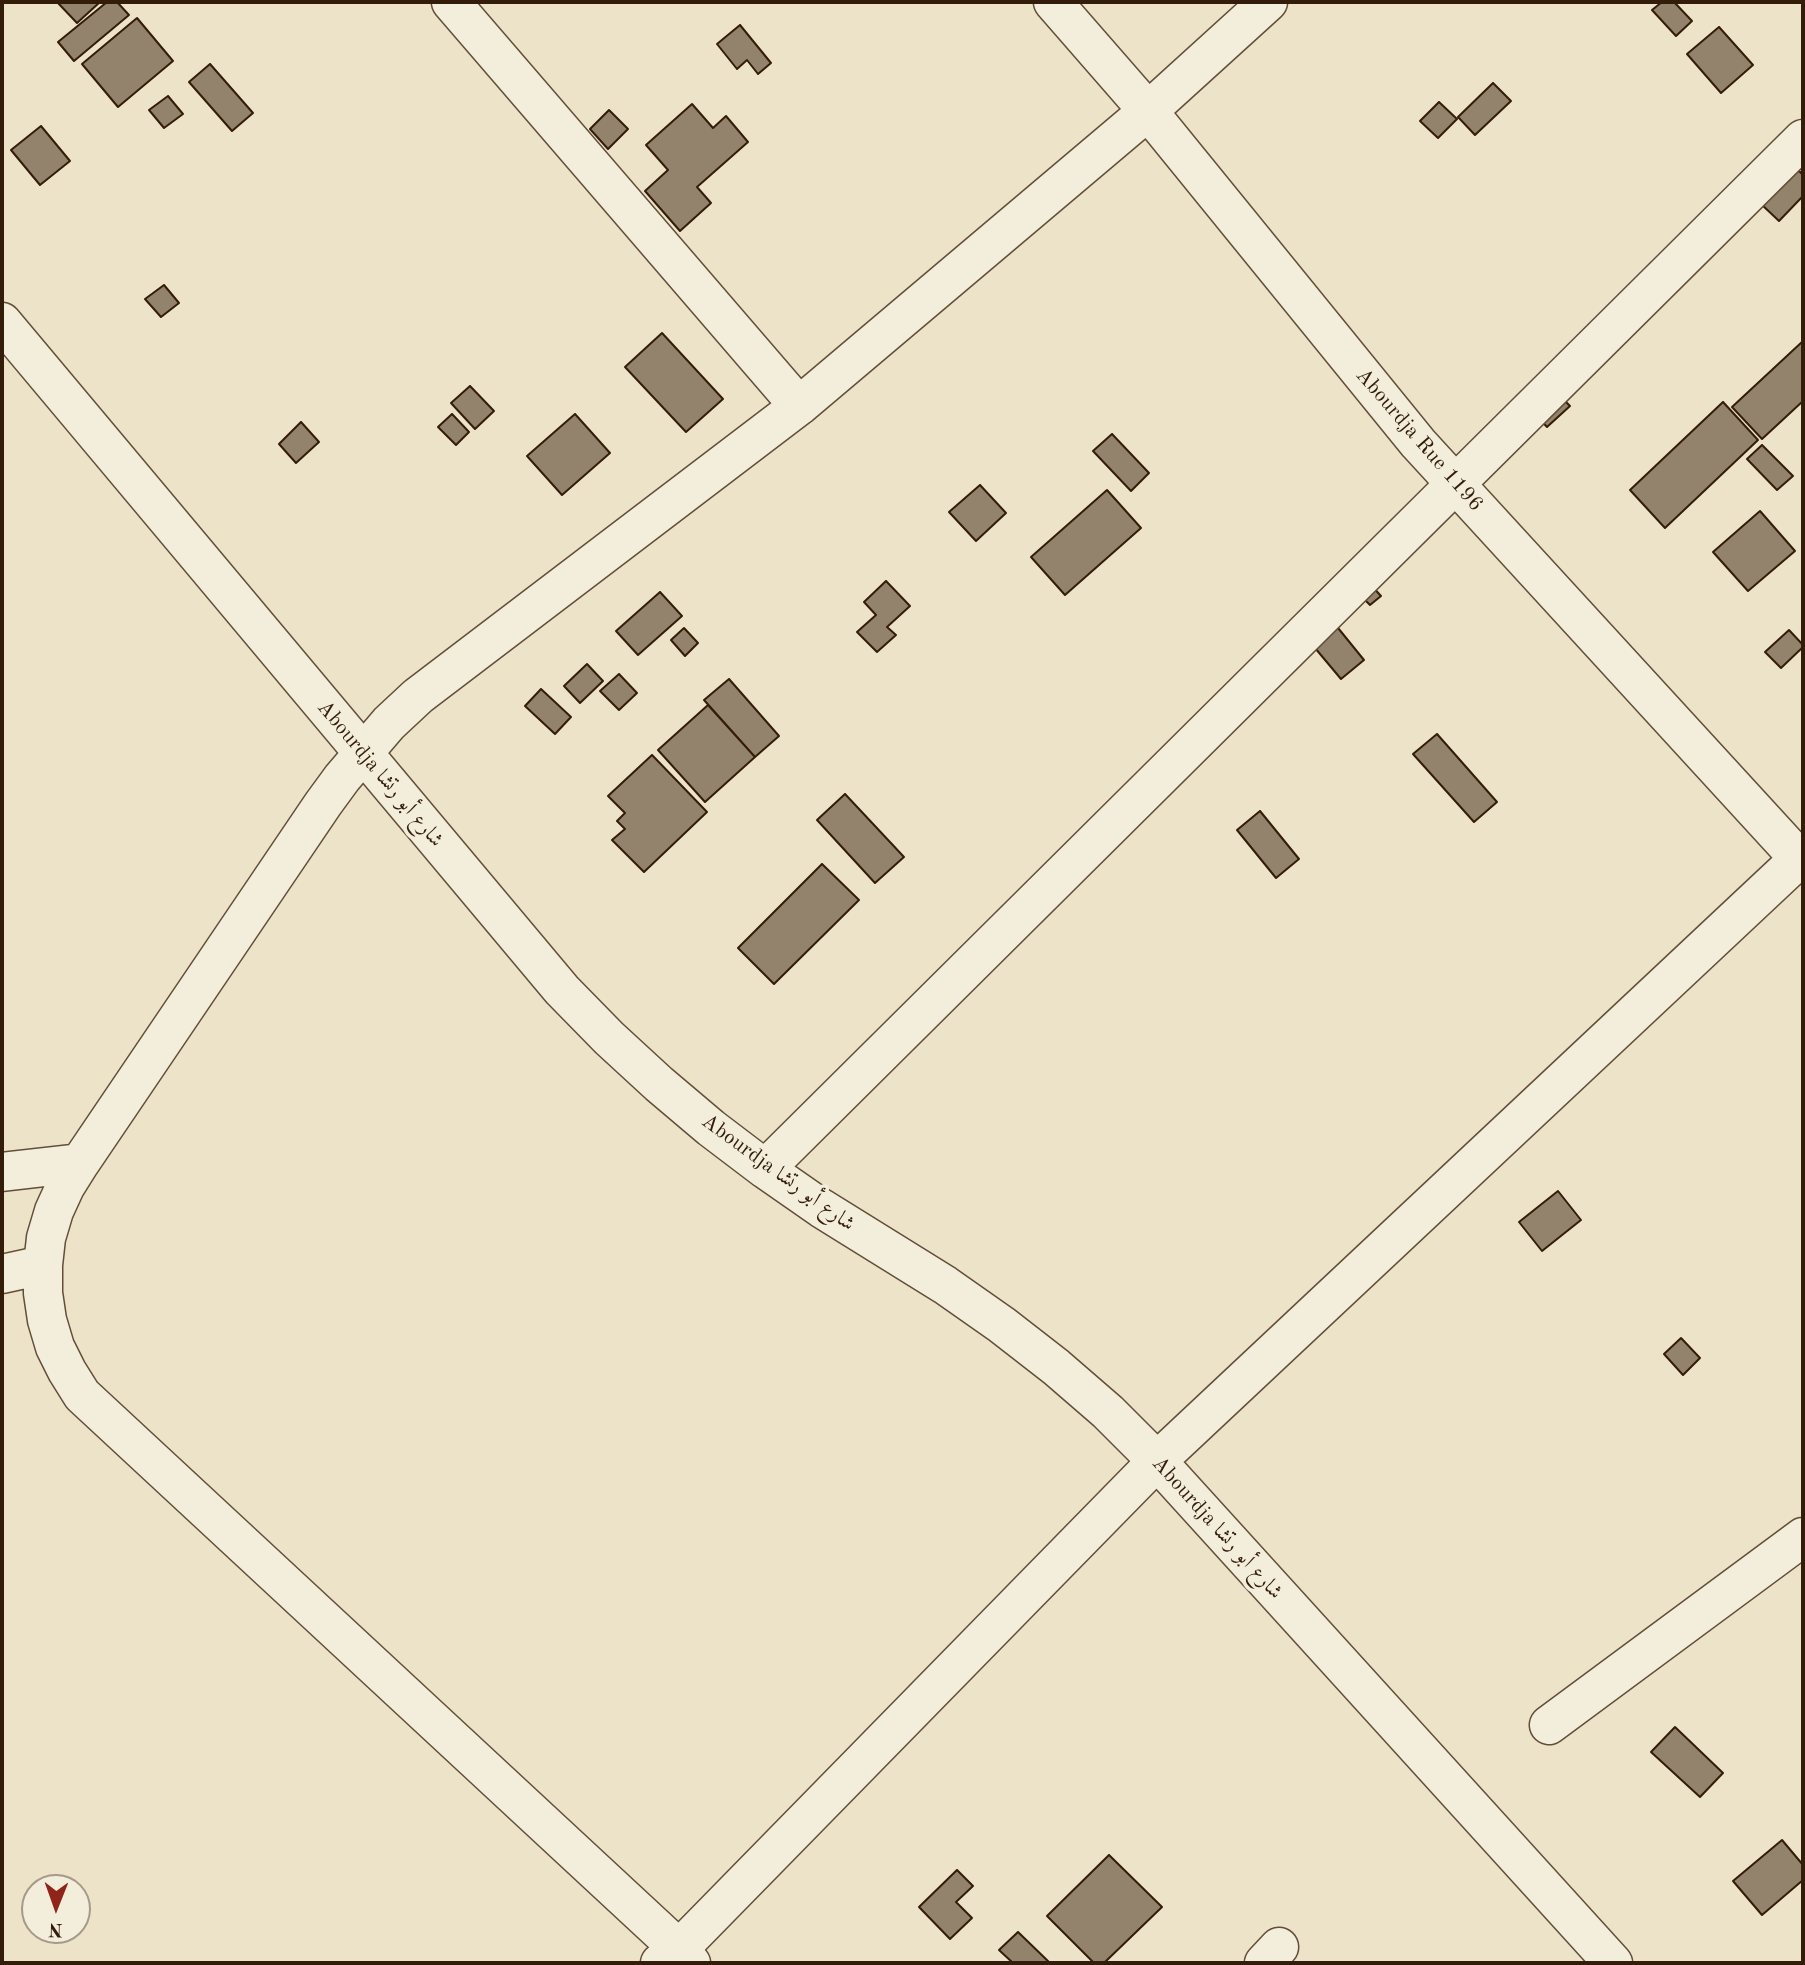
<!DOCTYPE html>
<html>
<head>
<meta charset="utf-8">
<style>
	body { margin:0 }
	#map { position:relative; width:1805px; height:1965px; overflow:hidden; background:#ede3c8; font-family:"Old Standard TT",serif }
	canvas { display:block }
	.frame { position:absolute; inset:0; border:4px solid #331c09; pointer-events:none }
	.north { position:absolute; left:21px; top:1874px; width:70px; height:70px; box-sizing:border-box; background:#f3eddb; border:2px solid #a69987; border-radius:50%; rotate:181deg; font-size:19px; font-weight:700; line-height:28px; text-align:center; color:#331c09 }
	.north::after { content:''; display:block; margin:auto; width:24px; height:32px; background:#8f2418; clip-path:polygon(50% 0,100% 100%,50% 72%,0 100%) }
</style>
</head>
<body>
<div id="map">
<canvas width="1805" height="1965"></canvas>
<div class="frame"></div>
<div class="north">N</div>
</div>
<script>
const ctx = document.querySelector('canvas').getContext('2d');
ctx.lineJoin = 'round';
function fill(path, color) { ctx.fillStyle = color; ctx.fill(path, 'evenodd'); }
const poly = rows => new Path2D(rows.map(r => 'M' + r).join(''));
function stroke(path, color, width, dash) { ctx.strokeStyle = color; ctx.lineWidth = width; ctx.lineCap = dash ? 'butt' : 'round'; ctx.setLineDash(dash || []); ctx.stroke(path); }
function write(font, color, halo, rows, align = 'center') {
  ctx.font = font + ' "Old Standard TT",Amiri,serif'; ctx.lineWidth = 7; ctx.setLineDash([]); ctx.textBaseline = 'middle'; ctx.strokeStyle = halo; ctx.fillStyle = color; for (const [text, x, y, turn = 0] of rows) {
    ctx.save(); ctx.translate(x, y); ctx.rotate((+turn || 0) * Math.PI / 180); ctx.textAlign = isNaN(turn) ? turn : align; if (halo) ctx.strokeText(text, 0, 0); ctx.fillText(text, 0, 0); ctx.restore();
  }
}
const building = poly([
	[57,2,100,2,77,23,57,2],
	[107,2,117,2,129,15,74,61,58,42,107,2],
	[1662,2,1674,2,1692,21,1676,36,1652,10,1662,2],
	[137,18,173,61,118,107,82,64,137,18],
	[740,25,771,63,758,74,747,60,737,69,717,44,740,25],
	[1719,27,1753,65,1721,93,1687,54,1719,27],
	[210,64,253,113,232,131,189,82,210,64],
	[1493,83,1511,101,1475,135,1458,117,1493,83],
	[168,96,183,114,164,128,149,110,168,96],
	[1439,102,1457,119,1438,138,1420,121,1439,102],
	[692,104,713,128,726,116,748,142,697,187,711,203,680,231,645,191,668,170,646,145,692,104],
	[609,110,628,129,608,149,590,129,609,110],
	[41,126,70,161,40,185,11,150,41,126],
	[1795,167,1803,175,1803,196,1779,221,1760,203,1795,167],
	[164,285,179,303,161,317,145,299,164,285],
	[662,333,723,399,686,432,625,367,662,333],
	[1803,341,1803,401,1762,439,1732,407,1803,341],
	[470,386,494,411,475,429,451,403,470,386],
	[1555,391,1570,406,1547,427,1533,412,1555,391],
	[1723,402,1758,440,1665,528,1630,490,1723,402],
	[452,414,469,432,456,445,438,427,452,414],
	[575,414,610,453,562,495,527,456,575,414],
	[301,422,319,442,296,463,279,444,301,422],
	[1112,434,1149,473,1131,491,1093,451,1112,434],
	[1762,445,1793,476,1777,490,1747,459,1762,445],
	[980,485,1006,513,976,541,949,512,980,485],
	[1107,490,1141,528,1065,595,1031,557,1107,490],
	[1760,511,1795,551,1748,591,1713,552,1760,511],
	[886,581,910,606,887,627,896,635,877,652,857,632,876,615,864,602,886,581],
	[1369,583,1381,596,1370,605,1358,593,1369,583],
	[660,592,682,616,638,655,616,631,660,592],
	[1334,623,1364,660,1341,679,1310,642,1334,623],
	[684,628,698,643,685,656,671,640,684,628],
	[1789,630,1803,645,1803,647,1781,668,1765,652,1789,630],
	[587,664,603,681,580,703,564,686,587,664],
	[619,674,637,693,619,710,600,691,619,674],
	[729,679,779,736,755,757,704,700,729,679],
	[541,689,571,717,555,734,525,706,541,689],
	[708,705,755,757,705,802,658,750,708,705],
	[1437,734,1497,802,1474,822,1413,754,1437,734],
	[652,755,707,812,644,872,612,840,625,829,617,821,625,813,608,796,652,755],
	[845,794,904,857,875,883,817,820,845,794],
	[1260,811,1299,859,1276,878,1237,830,1260,811],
	[822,864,859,900,774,984,738,948,822,864],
	[1558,1191,1581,1220,1542,1251,1519,1222,1558,1191],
	[1681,1338,1700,1358,1683,1375,1664,1354,1681,1338],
	[1675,1727,1723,1773,1700,1797,1651,1752,1675,1727],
	[1782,1840,1803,1865,1803,1880,1762,1915,1733,1881,1782,1840],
	[1109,1855,1162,1907,1104,1963,1094,1963,1047,1916,1109,1855],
	[957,1870,973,1886,956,1902,972,1918,950,1939,919,1907,957,1870],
	[1018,1932,1050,1963,1013,1963,999,1950,1018,1932]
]);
const minor = poly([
	[451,2,799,406],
	[1053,2,1148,111,1418,443,1803,863],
	[2,322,562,990,609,1038,659,1084,711,1128,765,1169,821,1208,945,1285,1002,1325,1056,1367,1108,1412,1157,1461,1613,1963],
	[765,1169,1803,139],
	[2,1172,80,1163],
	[2,1274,43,1265],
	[1549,1725,1803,1537],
	[660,1963,679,1949,1157,1461,1803,855],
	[691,1963,679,1949,82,1395,67,1371,55,1347,47,1320,43,1293,43,1265,46,1238,54,1211,65,1187,80,1163,323,804,342,778,389,723,418,696,799,406,1148,111,1268,2],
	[1264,1963,1279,1947]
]);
const streetNames = [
	["Abourdja Rue 1196",1419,440,49],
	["Abourdja شارع أبو رتشا",380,774,50],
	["Abourdja شارع أبو رتشا",778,1173,36],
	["Abourdja شارع أبو رتشا",1217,1528,48]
];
fill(building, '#94836c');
stroke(building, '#331c09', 2);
stroke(minor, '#624e39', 41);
stroke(minor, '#f3eddb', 38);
write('21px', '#331c09', '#f3eddb', streetNames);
</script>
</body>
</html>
